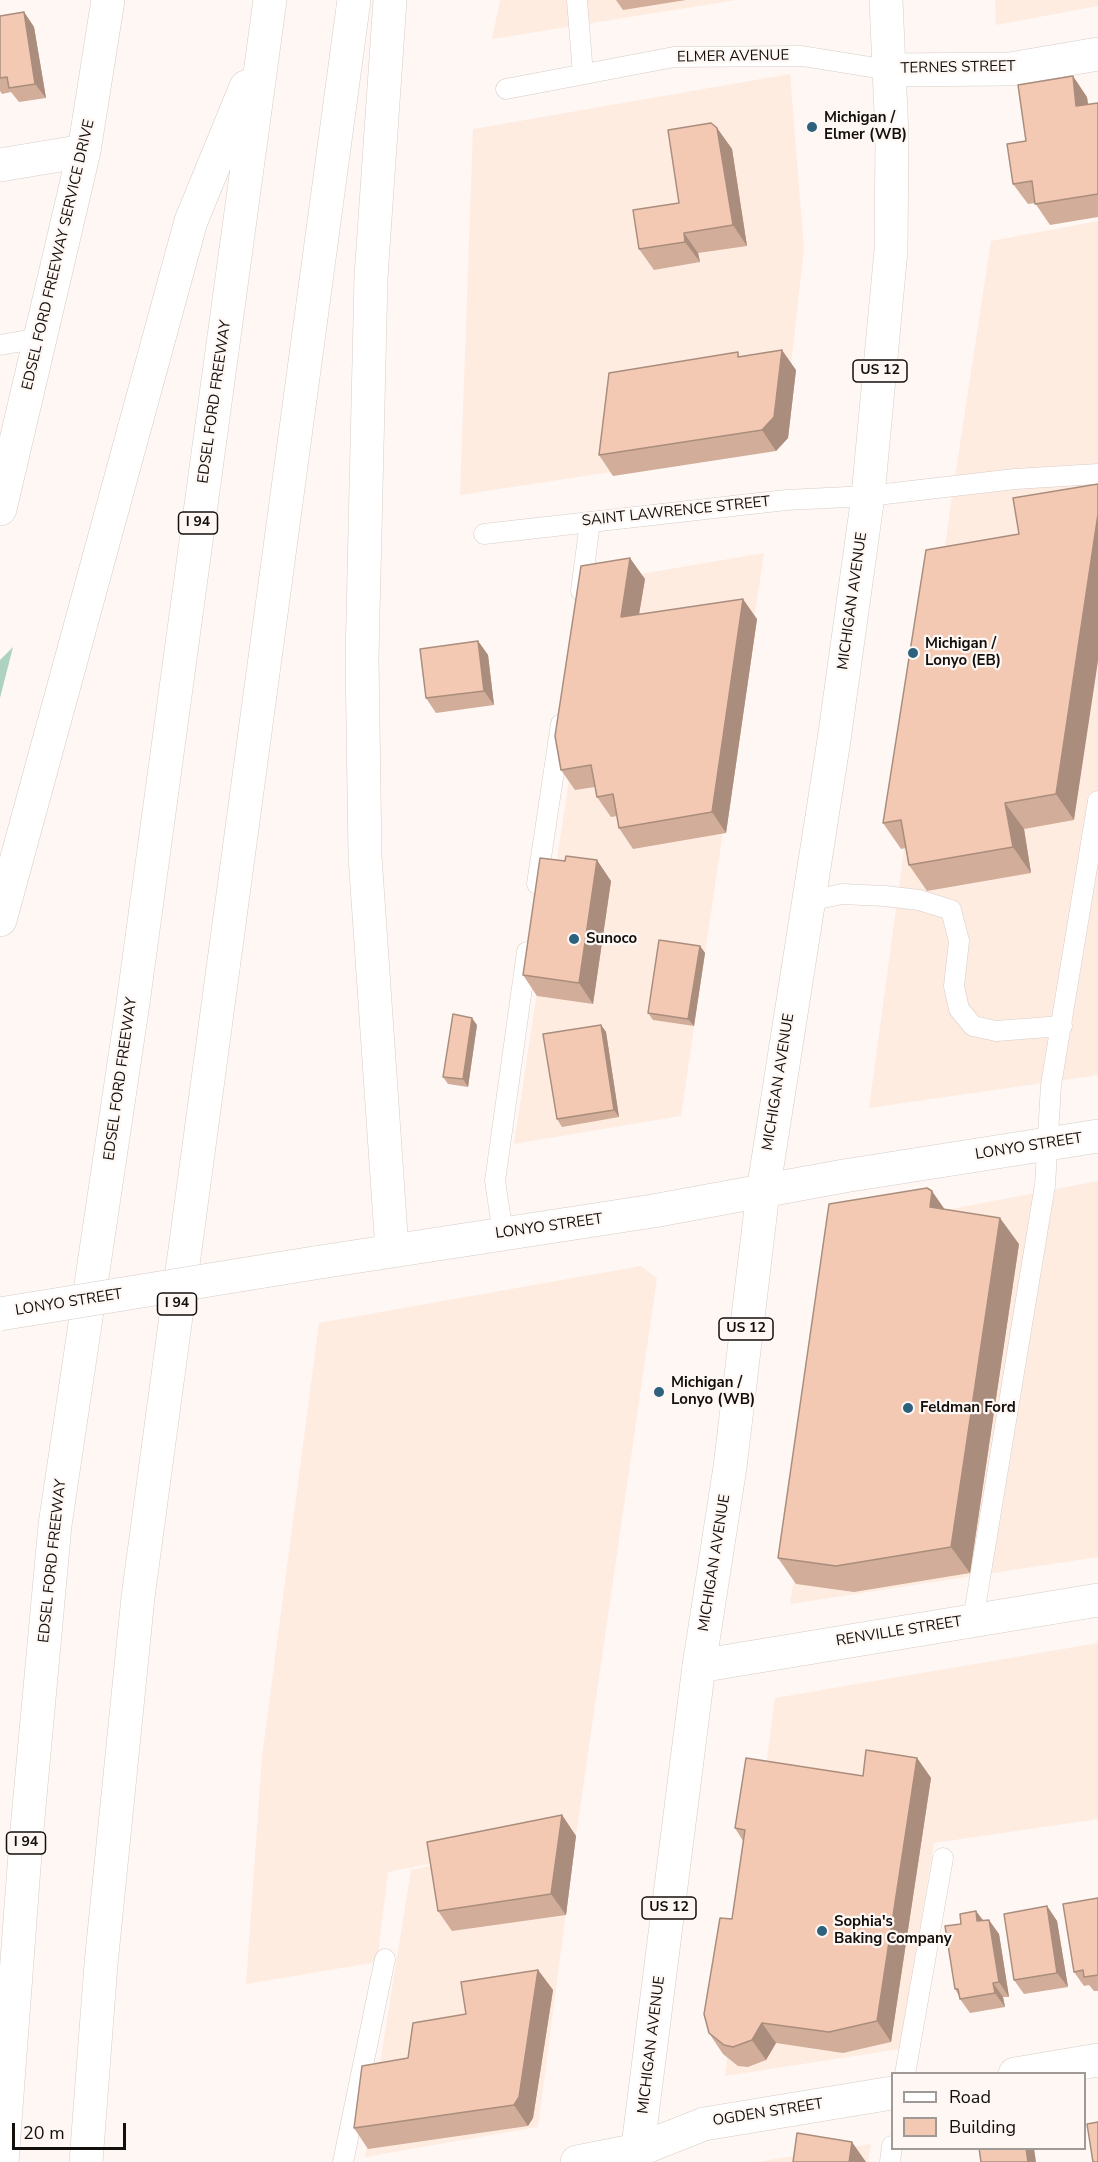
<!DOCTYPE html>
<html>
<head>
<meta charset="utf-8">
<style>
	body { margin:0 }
	#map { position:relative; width:1098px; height:2162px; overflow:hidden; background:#fef7f3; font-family:"Nunito Sans",sans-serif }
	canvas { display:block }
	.legend { position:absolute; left:891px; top:2072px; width:195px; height:78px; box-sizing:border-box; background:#fef7f3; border:2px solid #a09a97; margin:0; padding:8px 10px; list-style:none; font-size:18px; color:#130f0d }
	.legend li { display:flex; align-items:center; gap:12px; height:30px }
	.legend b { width:30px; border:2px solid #a09a97 }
	.scale { position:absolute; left:12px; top:2123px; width:114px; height:27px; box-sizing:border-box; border:3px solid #130f0d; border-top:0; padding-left:8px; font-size:18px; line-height:21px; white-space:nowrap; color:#130f0d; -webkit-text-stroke:4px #fef7f3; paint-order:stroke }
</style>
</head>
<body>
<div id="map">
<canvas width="1098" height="2162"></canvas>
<ul class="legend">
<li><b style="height:8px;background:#fff"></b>Road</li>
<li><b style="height:16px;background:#f3c9b3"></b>Building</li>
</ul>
<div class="scale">20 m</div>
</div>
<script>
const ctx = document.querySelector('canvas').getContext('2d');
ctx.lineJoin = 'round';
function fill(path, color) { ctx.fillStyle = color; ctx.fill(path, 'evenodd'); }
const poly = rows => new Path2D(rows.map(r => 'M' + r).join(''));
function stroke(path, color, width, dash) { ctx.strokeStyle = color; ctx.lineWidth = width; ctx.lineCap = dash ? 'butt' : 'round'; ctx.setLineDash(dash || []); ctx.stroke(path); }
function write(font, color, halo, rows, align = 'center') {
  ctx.font = font + ' "Nunito Sans",sans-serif'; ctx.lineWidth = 4.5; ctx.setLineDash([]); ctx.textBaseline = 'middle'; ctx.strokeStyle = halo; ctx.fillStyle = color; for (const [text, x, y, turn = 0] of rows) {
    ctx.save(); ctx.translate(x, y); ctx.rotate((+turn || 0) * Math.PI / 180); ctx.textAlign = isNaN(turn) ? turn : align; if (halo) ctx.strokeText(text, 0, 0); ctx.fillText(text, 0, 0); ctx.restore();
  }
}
const built = poly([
	[500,0,736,0,492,39],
	[995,0,1098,0,1098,6,996,25],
	[790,74,804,249,782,446,460,495,473,129],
	[1098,221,1098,1075,869,1108,951,503,991,241],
	[764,553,681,1116,514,1144,599,581],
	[1098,1181,1098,1557,790,1604,847,1229],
	[641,1266,657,1278,576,1836,538,2127,365,2157,411,1870,495,1851,388,1872,377,1962,246,1984,262,1757,319,1323],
	[1098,1643,1098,1819,934,1843,900,2049,725,2076,775,1698],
	[871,2144,868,2162,756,2162]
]);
const green = poly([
	[13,647,0,698,0,660]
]);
const lane = poly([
	[577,0,583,74],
	[506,89,674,57,802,56,889,70],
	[0,345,41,338],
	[484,534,786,500,868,496,1015,479,1098,474],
	[581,591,590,522],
	[537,884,561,724],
	[808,901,842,894,885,896,919,900,951,910,959,941,954,986,959,1009,973,1026,996,1031,1062,1026],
	[503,1234,495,1181,527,952],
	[973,1620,1045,1185,1051,1085,1098,801],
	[905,2074,943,1858],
	[343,2162,385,1959],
	[890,2162,892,2146]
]);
const street = poly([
	[889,70,1010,69,1098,54],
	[0,165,84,151],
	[0,509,84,151,108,0],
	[699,1666,1098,1600],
	[1015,2074,1098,2060],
	[577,2162,638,2150,704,2124,892,2093]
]);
const secondary = poly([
	[314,1263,653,1211,844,1176,1098,1136]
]);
const primary = poly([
	[636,2162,699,1666,730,1467,763,1192,834,740,868,496,891,250,892,136,886,0]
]);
const highway = poly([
	[390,0,371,277,362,658,365,856,392,1250],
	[0,920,191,221,246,87],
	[2,2162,26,1840,55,1525,133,1003,270,0],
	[86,2162,101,1964,138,1597,354,0]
]);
const secondaryBridge = poly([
	[0,1314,314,1263]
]);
const wall = poly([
	[616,0,686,0,623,10],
	[24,12,34,27,46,98,19,102,11,92,2,94,0,91,0,16],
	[1087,97,1088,105,1098,103,1098,217,1050,225,1035,203,1028,204,1013,184,1026,141],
	[717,128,732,149,747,246,698,253,700,262,654,270,639,249,679,203],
	[796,370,788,438,776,451,613,476,599,455],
	[926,550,1074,820,1024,829,1031,873,927,891,909,865,906,848,901,849,883,823],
	[645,579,639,614,757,619,726,833,633,849,619,828,617,816,611,817,597,797,595,787,575,790,561,770],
	[478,641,488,655,494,705,436,713,426,698],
	[565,861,611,881,593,1004,537,996,523,975],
	[700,946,705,953,694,1026,653,1020,648,1013],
	[477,1025,468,1087,448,1084,443,1077],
	[601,1025,606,1032,619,1117,562,1127,557,1119],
	[1019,1244,970,1573,854,1592,796,1584,778,1558],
	[917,1758,931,1778,891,2042,843,2053,776,2043,766,2060,748,2067,738,2066,723,2054,709,2033,732,1919,743,1841,735,1828,863,1776],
	[562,1815,576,1836,566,1915,452,1931,438,1911],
	[1098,1898,1098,1991,1094,1991,1089,1985,1084,1986,1074,1972],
	[1047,1906,1057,1921,1068,1987,1024,1994,1014,1980],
	[976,1911,983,1920,999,1934,1009,1997,1003,1997,1005,2007,970,2013,960,1999,959,1996,955,1989,961,1924],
	[538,1970,553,1990,533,2118,528,2126,368,2149,354,2128,408,2058,466,2014]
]);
const shadedWall = poly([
	[24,12,34,27,46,98,35,84],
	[1073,76,1087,97,1091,127,1076,106],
	[717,128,732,149,747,246,733,225],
	[684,233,698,253,700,262,685,242],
	[782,350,796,370,788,438,776,451,762,430],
	[1098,514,1098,661,1074,820,1056,794],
	[630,558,645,579,635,638,621,617],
	[743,599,757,619,726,833,712,812],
	[478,641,488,655,494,705,484,691],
	[1005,803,1024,829,1031,873,1013,847],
	[597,860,611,881,593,1004,579,983],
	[700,946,705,953,694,1026,688,1019],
	[472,1018,477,1025,468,1087,463,1079],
	[601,1025,606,1032,619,1117,614,1110],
	[932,1191,950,1217,930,1207],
	[1000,1218,1019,1244,970,1573,951,1547],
	[917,1758,931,1778,891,2042,877,2021],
	[562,1815,576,1836,566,1915,551,1894],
	[1047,1906,1057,1921,1068,1987,1057,1973],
	[976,1911,986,1925,977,1921],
	[989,1920,999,1934,1009,1997,999,1982],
	[538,1970,553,1990,533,2118,528,2126,514,2105],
	[993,1983,1003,1997,1005,2007,995,1993],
	[762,2023,776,2043,766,2060,752,2040],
	[852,2142,866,2162,849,2162],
	[1026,2148,1034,2148,1036,2162,1028,2162]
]);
const building = poly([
	[24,12,35,84,9,88,7,77,0,78,0,16,24,12],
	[1073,76,1076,106,1098,103,1098,194,1035,204,1032,181,1013,184,1007,144,1026,141,1018,85,1073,76],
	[711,123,717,128,733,225,684,233,685,242,639,249,633,210,679,203,668,130,711,123],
	[782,350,774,417,762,430,599,455,609,373,738,352,738,357,782,350],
	[1098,484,1098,514,1056,794,1005,803,1013,847,909,865,901,820,883,823,926,550,1019,534,1013,498,1098,484],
	[630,558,621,617,743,599,712,812,619,828,613,794,597,797,591,765,561,770,555,736,581,566,630,558],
	[478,641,484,691,426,698,420,649,478,641],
	[566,856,597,860,579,983,523,975,540,858,565,861,566,856],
	[659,940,700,946,688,1019,648,1013,659,940],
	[453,1014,472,1018,463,1079,443,1077,453,1014],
	[601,1025,614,1110,557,1119,543,1034,601,1025],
	[927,1188,932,1191,930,1207,1000,1218,951,1547,836,1566,778,1558,829,1204,927,1188],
	[866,1750,917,1758,877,2021,829,2032,762,2023,752,2040,733,2047,724,2045,709,2033,704,2014,720,1918,732,1919,745,1830,735,1828,746,1758,863,1776,866,1750],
	[562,1815,551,1894,438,1911,427,1842,562,1815],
	[1098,1898,1098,1975,1084,1977,1083,1970,1074,1972,1063,1904,1098,1898],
	[1047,1906,1057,1973,1014,1980,1004,1914,1047,1906],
	[976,1911,977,1921,989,1920,999,1982,993,1983,995,1993,960,1999,958,1989,955,1989,945,1926,961,1924,960,1914,976,1911],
	[538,1970,519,2097,514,2105,354,2128,362,2066,408,2058,413,2023,466,2014,461,1982,538,1970],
	[1098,2122,1098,2162,1093,2162,1087,2124,1098,2122],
	[797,2133,852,2142,849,2162,793,2162,797,2133],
	[979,2148,1026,2148,1028,2162,981,2162,979,2148]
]);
const markers = [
	[812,127,6,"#2c627e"],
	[913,653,6,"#2c627e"],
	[574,939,6,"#2c627e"],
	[659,1392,6,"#2c627e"],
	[908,1408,6,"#2c627e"],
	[822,1931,6,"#2c627e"]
];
const shields = [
	[880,371,54],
	[198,523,39],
	[177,1304,39],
	[746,1329,54],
	[26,1843,39],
	[669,1908,54]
];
const shieldNames = [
	["US 12",880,371],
	["I 94",198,523],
	["I 94",177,1304],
	["US 12",746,1329],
	["I 94",26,1843],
	["US 12",669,1908]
];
const streetNames = [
	["ELMER AVENUE",733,57,-1],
	["TERNES STREET",958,68,-1],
	["EDSEL FORD FREEWAY SERVICE DRIVE",59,255,-77],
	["EDSEL FORD FREEWAY",215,402,-82],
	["SAINT LAWRENCE STREET",676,512,-6],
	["MICHIGAN AVENUE",853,601,-82],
	["EDSEL FORD FREEWAY",121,1079,-82],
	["MICHIGAN AVENUE",779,1082,-81],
	["LONYO STREET",1029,1147,-9],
	["LONYO STREET",549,1227,-8],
	["LONYO STREET",69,1303,-9],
	["EDSEL FORD FREEWAY",53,1561,-84],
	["MICHIGAN AVENUE",715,1563,-81],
	["RENVILLE STREET",899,1632,-9],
	["MICHIGAN AVENUE",652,2045,-83],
	["OGDEN STREET",768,2113,-9]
];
const poiNames = [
	["Michigan /",824,118],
	["Elmer (WB)",824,135],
	["Michigan /",925,644],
	["Lonyo (EB)",925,661],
	["Sunoco",586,939],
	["Michigan /",671,1383],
	["Lonyo (WB)",671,1400],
	["Feldman Ford",920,1408],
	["Sophia's",834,1922],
	["Baking Company",834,1939]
];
fill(built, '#ffece1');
fill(green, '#add2c0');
stroke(lane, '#d7ccc6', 21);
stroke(street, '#d7ccc6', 34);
stroke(secondary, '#d7ccc6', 34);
stroke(primary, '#d7ccc6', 34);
stroke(highway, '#d7ccc6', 34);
stroke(lane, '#fff', 20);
stroke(street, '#fff', 33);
stroke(secondary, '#fff', 33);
stroke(primary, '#fff', 33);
stroke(highway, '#fff', 33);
stroke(secondaryBridge, '#d7ccc6', 34, []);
stroke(secondaryBridge, '#fff', 33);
fill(wall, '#d1ad9a');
fill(shadedWall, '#aa8d7d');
fill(building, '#f3c9b3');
stroke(building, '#aa8d7d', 1.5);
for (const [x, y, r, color] of markers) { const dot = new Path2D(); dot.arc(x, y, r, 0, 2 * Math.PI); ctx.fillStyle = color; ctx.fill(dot); stroke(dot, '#fef7f3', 2); }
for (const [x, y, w] of shields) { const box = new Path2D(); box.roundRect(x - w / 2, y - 11, w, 22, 4.5); ctx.fillStyle = '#fef7f3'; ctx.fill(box); stroke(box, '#130f0d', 1.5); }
write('bold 14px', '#130f0d', null, shieldNames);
write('15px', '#130f0d', '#fef7f3', streetNames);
write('bold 15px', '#130f0d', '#fef7f3', poiNames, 'left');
</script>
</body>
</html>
